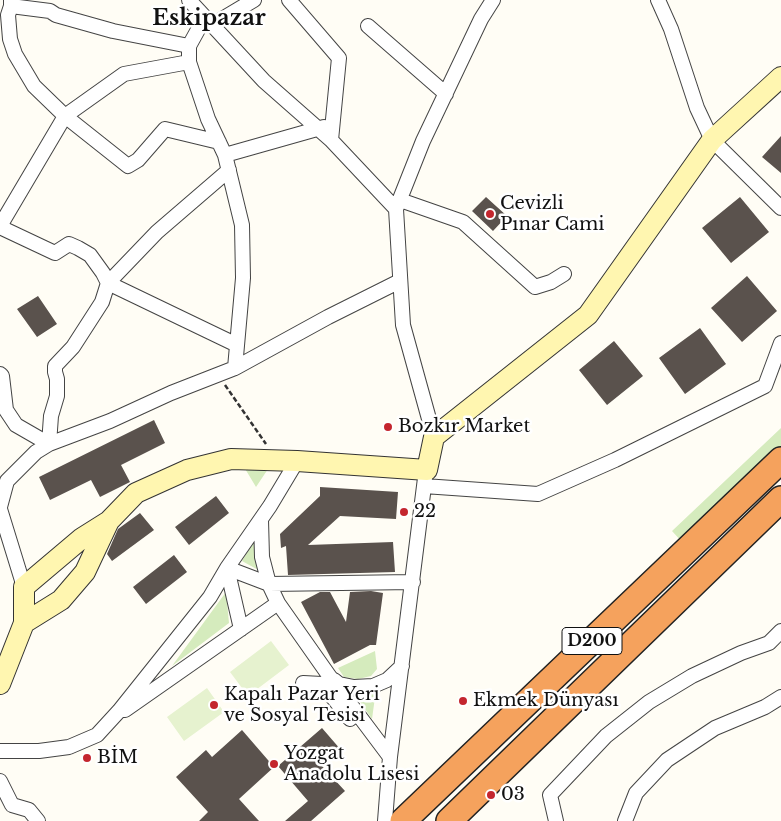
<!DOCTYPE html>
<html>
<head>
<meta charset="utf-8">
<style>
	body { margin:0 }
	canvas { display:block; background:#fffdf5 }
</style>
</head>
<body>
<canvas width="781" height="821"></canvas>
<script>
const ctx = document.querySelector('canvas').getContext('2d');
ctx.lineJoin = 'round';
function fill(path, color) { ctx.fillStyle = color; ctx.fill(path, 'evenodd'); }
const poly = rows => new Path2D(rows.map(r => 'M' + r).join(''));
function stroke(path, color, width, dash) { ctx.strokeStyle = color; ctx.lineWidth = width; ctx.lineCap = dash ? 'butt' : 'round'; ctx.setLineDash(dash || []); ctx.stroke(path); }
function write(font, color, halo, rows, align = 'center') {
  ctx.font = font + ' "Libre Baskerville",serif'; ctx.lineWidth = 5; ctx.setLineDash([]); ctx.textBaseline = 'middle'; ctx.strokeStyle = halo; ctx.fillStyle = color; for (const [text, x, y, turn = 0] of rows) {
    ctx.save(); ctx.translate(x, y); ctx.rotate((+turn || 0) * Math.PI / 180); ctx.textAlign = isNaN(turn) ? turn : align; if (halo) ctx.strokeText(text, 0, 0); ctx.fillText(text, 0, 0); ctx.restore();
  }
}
const green = poly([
	[781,428,781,448,682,542,672,531],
	[244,467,268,469,256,487],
	[255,539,262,572,242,561],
	[226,592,229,623,172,666],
	[375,651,377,669,371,676,358,679,344,677,338,668],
	[376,690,372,719,354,693]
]);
const pitch = poly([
	[271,641,289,665,248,696,230,672],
	[207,688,224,712,184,741,167,717]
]);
const building = poly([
	[781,136,781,173,762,157],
	[486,197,507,216,493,231,472,211],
	[740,197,769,232,731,263,702,228],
	[747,276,777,311,742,342,711,308],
	[38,296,57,324,37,337,17,309],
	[700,328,726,364,685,394,659,358],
	[614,341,643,376,607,405,579,370],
	[154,420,165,443,121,465,130,482,100,497,91,480,50,500,39,477],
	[320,487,398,492,396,519,340,516,308,545,393,542,395,572,288,575,286,546,281,548,280,534,320,496],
	[216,496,229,513,189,545,175,527],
	[140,513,154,530,112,561,107,554,118,529],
	[174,555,187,572,146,604,133,587],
	[371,591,383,593,376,645,370,645,334,664,301,602,320,592,330,592,346,622,350,592],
	[322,728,341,750,322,766,345,791,311,821,285,821,308,801,278,766],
	[242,730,274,767,239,799,259,821,199,821,208,812,176,777,206,750,212,757]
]);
const path = poly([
	[225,385,266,444]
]);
const street = poly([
	[11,0,11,6,8,15,10,39,15,54,34,86,65,116,3,221,2,228,55,253,69,244,78,248,90,255,103,273,108,283,102,302,73,347,55,366,55,372,57,379,57,396,51,416,49,444,110,421,171,393,235,368],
	[189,0,264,81,331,140,339,58,289,0],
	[658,0,671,29,697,108,712,140,781,208],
	[11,6,50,11,56,15,113,31,189,46],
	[205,17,189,46,189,62,208,119,225,155,242,225,243,278,235,368,328,317,400,281],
	[212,25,254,0],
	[368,26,446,94],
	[189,62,124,74,65,116,128,166,138,160,165,129,219,142],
	[331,140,396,209],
	[225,155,324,127],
	[229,170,157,232,108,283,237,345],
	[400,200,463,222,535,287,551,282,564,274],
	[0,374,2,376,6,410,16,425,49,444],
	[434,437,403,325,396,209,423,141,481,19,493,0],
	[424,486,538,494,615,460,765,386,781,343],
	[0,507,7,481,36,452,49,444],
	[0,509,24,587],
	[261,520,262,557,269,584,413,582],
	[241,629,227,568,269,584,278,603,330,677,390,757],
	[334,680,339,684,354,687,373,686,387,680,402,666],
	[303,683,322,684,350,719],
	[125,710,278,603],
	[0,751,39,751,69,747,97,735,119,711,210,597,227,568,270,506,297,461],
	[0,781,12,805,29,810,38,821],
	[385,821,390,757,425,478],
	[556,821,550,795,606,736,649,702,692,676,741,653,769,643,781,631],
	[625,821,636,793,667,760,715,728,765,707,781,697]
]);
const secondary = poly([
	[24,623,61,600,85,572,109,521],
	[0,684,24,623,24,587,82,538,109,521,136,493,187,470,231,459,297,461,427,470,434,437,588,315,712,140,781,77]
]);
const highway = poly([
	[403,821,781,460],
	[449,821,781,499]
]);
const markers = [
	[490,214,5,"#c4262e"],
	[388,427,5,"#c4262e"],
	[404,512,5,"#c4262e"],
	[463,701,5,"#c4262e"],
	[214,705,5,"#c4262e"],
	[87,758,5,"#c4262e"],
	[274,764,5,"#c4262e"],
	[491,795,5,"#c4262e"]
];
const shields = [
	[592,641,60]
];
const shieldNames = [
	["D200",592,641]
];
const poiNames = [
	["Cevizli",500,204],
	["Pınar Cami",500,225],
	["Bozkır Market",398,427],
	["22",414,512],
	["Kapalı Pazar Yeri",224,695],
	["ve Sosyal Tesisi",224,716],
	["Ekmek Dünyası",473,701],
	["Yozgat",284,754],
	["Anadolu Lisesi",284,775],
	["BİM",97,758],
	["03",501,795]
];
const districtNames = [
	["Eskipazar",209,19]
];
fill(green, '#d5ebbd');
fill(pitch, '#e6f2cf');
fill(building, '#5a524d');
stroke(street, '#444', 16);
stroke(secondary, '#333', 22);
stroke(highway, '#222', 28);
stroke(path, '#333', 2.5, [5, 2.5]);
stroke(street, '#fff', 14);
stroke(secondary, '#fff6b0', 20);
stroke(highway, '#f5a25d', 25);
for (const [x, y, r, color] of markers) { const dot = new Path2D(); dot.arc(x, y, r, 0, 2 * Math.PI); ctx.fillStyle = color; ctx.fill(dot); stroke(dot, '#fff', 2); }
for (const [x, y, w] of shields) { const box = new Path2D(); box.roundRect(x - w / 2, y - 13.5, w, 27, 4); ctx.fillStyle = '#fff'; ctx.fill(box); stroke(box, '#111', 1); }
write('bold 16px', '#111', null, shieldNames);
write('18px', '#111', '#fff', poiNames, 'left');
write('bold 22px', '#111', '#fff', districtNames);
</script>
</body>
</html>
